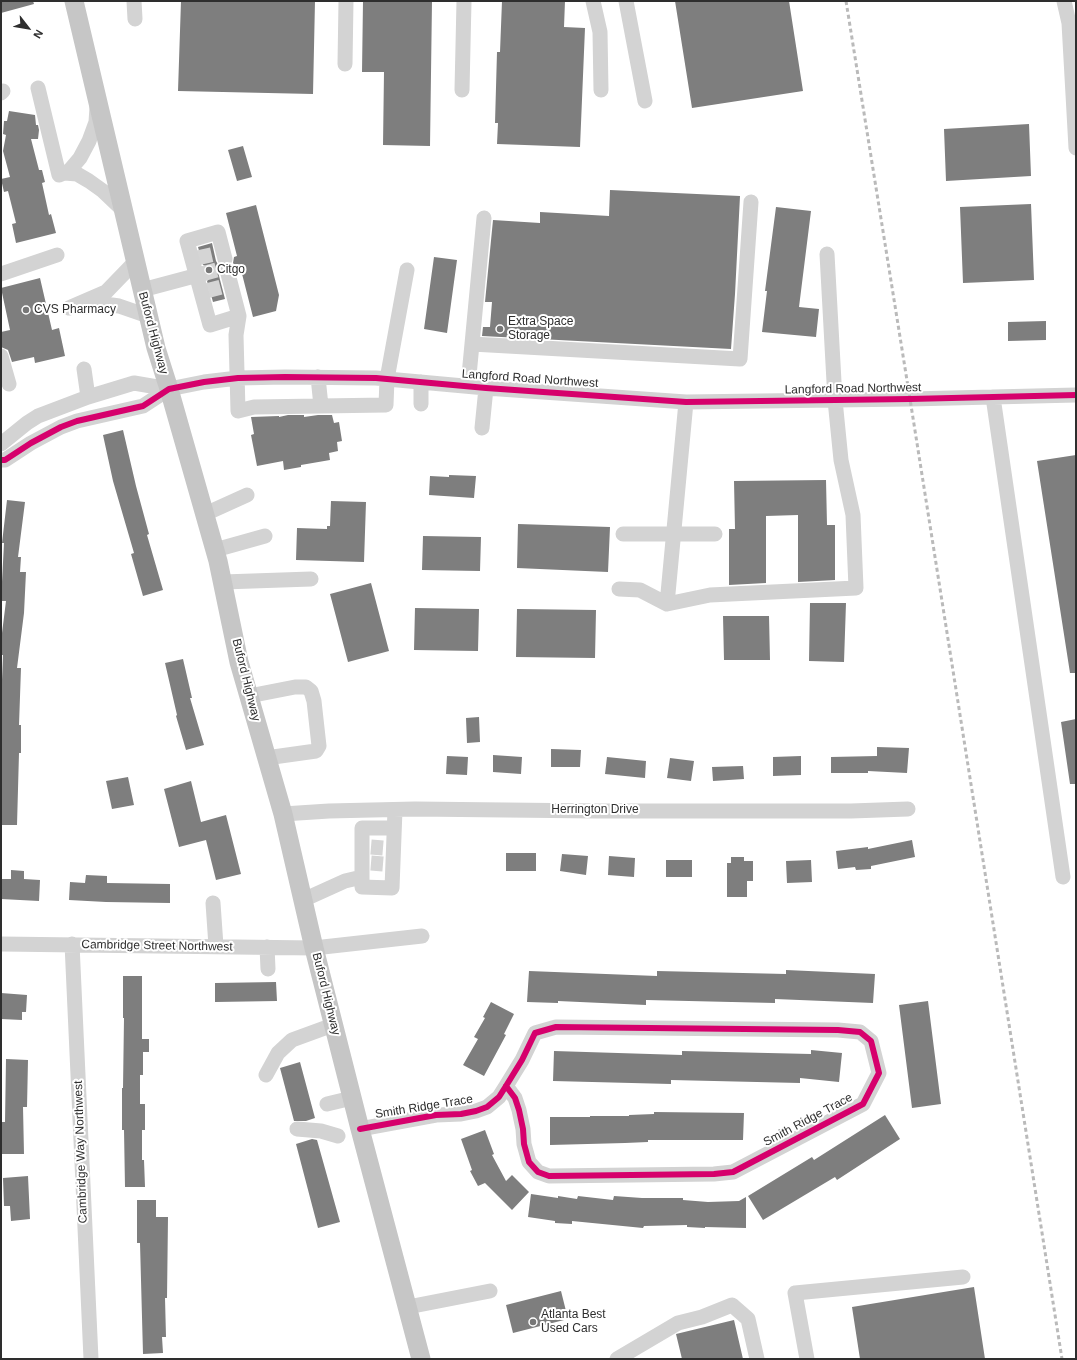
<!DOCTYPE html>
<html>
<head>
<meta charset="utf-8">
<style>
	body { margin:0 }
	#map { position:relative; width:1077px; height:1360px; overflow:hidden; background:#fff; font-family:Helvetica,sans-serif }
	canvas { display:block }
	.frame { position:absolute; inset:0; border:2px solid #2e2e2e; pointer-events:none }
	.north { position:absolute; left:8px; top:8px; width:40px; height:40px; -webkit-text-stroke:3px #fff; paint-order:stroke; rotate:121deg; font-size:11px; font-weight:700; line-height:16px; text-align:center; color:#2e2e2e }
	.north::after { content:''; display:block; margin:auto; width:14px; height:18px; background:#2e2e2e; clip-path:polygon(50% 0,100% 100%,50% 72%,0 100%) }
</style>
</head>
<body>
<div id="map">
<canvas width="1077" height="1360"></canvas>
<div class="frame"></div>
<div class="north">N</div>
</div>
<script>
const ctx = document.querySelector('canvas').getContext('2d');
ctx.lineJoin = 'round';
function fill(path, color) { ctx.fillStyle = color; ctx.fill(path, 'evenodd'); }
const poly = rows => new Path2D(rows.map(r => 'M' + r).join(''));
function stroke(path, color, width, dash) { ctx.strokeStyle = color; ctx.lineWidth = width; ctx.lineCap = dash ? 'butt' : 'round'; ctx.setLineDash(dash || []); ctx.stroke(path); }
function write(font, color, halo, rows, align = 'center') {
  ctx.font = font + ' Helvetica,sans-serif'; ctx.lineWidth = 4; ctx.setLineDash([]); ctx.textBaseline = 'middle'; ctx.strokeStyle = halo; ctx.fillStyle = color; for (const [text, x, y, turn = 0] of rows) {
    ctx.save(); ctx.translate(x, y); ctx.rotate((+turn || 0) * Math.PI / 180); ctx.textAlign = isNaN(turn) ? turn : align; if (halo) ctx.strokeText(text, 0, 0); ctx.fillText(text, 0, 0); ctx.restore();
  }
}
const building = poly([
	[1,1,33,1,34,4,1,13],
	[181,1,315,1,313,94,178,91],
	[363,1,432,1,430,146,383,145,384,72,362,72],
	[502,1,565,1,564,27,585,28,580,147,497,144,498,123,495,123,497,52,500,52],
	[675,1,789,1,803,91,692,108],
	[9,111,35,115,36,125,38,125,39,130,38,139,31,139,39,170,42,170,45,182,42,183,49,215,51,214,56,233,16,243,12,224,16,223,8,191,4,192,1,179,10,177,3,151,6,135,3,134,4,121,7,121],
	[1029,124,1031,176,946,181,944,129],
	[243,146,252,177,237,181,228,150],
	[610,190,740,196,735,294,731,349,482,336,483,327,490,327,492,302,485,302,493,220,540,223,540,212,609,216],
	[1031,204,1034,280,963,283,960,207],
	[256,205,279,295,276,311,253,317,240,266,236,267,233,263,234,257,237,256,226,213],
	[776,207,811,211,799,307,819,309,816,337,762,332,767,291,765,291],
	[212,243,216,261,219,266,218,272,225,299,213,302,207,281,211,277,211,271,208,267,203,265,198,247],
	[434,257,457,260,447,333,424,329],
	[40,278,52,330,59,328,65,356,35,363,34,357,12,362,8,350,1,347,1,332,10,330,1,288],
	[1046,321,1046,340,1008,341,1008,322],
	[288,415,304,415,304,417,318,415,332,415,334,423,339,422,342,441,337,442,338,451,329,453,330,460,301,465,301,467,284,470,283,461,257,466,251,435,254,434,251,417,279,416,279,417],
	[123,430,136,486,149,534,147,535,163,590,143,596,131,554,134,553,113,481,103,435],
	[1076,455,1076,673,1070,673,1037,461],
	[449,475,476,476,474,498,429,495,430,476,449,477],
	[826,480,827,525,835,525,835,580,798,582,798,515,766,516,766,583,729,585,729,529,735,529,734,481],
	[7,500,25,502,18,557,21,557,20,572,26,572,24,613,17,668,21,668,19,725,21,725,21,753,19,753,17,825,1,825,1,704,3,655,1,655,1,641,6,601,1,601,4,543,2,543],
	[331,501,366,502,364,562,296,560,297,528,327,529,327,526,330,526],
	[518,524,610,527,608,572,517,568],
	[423,536,481,537,480,571,422,570],
	[371,583,389,651,348,662,330,594],
	[810,603,846,603,844,662,809,661],
	[415,608,479,609,478,651,414,650],
	[517,609,596,610,595,658,516,657],
	[723,616,769,616,770,660,724,660],
	[183,659,192,698,190,698,204,745,186,750,176,716,177,715,165,663],
	[479,717,480,742,467,743,466,718],
	[1076,719,1076,784,1070,784,1061,722],
	[877,747,909,748,907,773,868,771,868,773,831,773,831,757,877,756],
	[551,749,581,750,580,767,551,767],
	[493,755,522,757,521,774,493,772],
	[447,756,468,757,467,775,446,774],
	[801,756,801,775,773,776,773,757],
	[607,757,646,761,645,778,605,774],
	[670,758,694,761,691,781,667,778],
	[743,766,744,779,713,781,712,767],
	[128,777,134,805,112,809,106,781],
	[191,781,201,822,226,815,241,874,216,880,206,840,179,847,164,789],
	[912,840,915,857,871,866,871,869,856,870,855,867,838,869,836,851,868,847,868,849],
	[506,853,536,853,536,871,506,871],
	[562,854,588,856,586,875,560,871],
	[609,856,635,858,634,877,608,875],
	[731,857,744,857,744,861,753,861,753,881,747,881,747,897,727,897,727,863,731,863],
	[666,860,692,860,692,877,666,877],
	[811,860,812,882,787,883,786,861],
	[11,870,24,871,24,879,40,880,39,901,1,899,1,879,11,879],
	[86,875,107,876,107,883,170,884,170,903,106,902,69,900,70,882,85,883],
	[786,970,875,974,873,1003,775,999,775,1003,646,1000,646,1005,558,1001,558,1003,527,1002,529,971,657,976,657,971,786,974],
	[123,976,142,976,142,1039,149,1039,149,1052,143,1052,143,1075,140,1075,140,1104,145,1104,145,1130,142,1130,142,1160,144,1160,145,1187,125,1187,124,1130,122,1130,122,1088,123,1088,124,1018,123,1018],
	[276,982,277,1001,215,1002,215,983],
	[1,993,27,995,26,1012,22,1012,22,1020,1,1019],
	[928,1001,941,1104,912,1108,899,1005],
	[491,1002,514,1014,504,1034,506,1035,484,1076,463,1065,478,1039,474,1037,485,1018,483,1017],
	[811,1050,842,1053,839,1082,800,1078,800,1083,671,1080,671,1084,553,1081,554,1051,682,1055,682,1051,811,1054],
	[6,1059,28,1060,27,1107,23,1107,24,1154,1,1154,1,1122,5,1122],
	[300,1062,315,1118,306,1121,294,1121,280,1068],
	[654,1112,744,1113,743,1140,648,1140,648,1142,625,1143,550,1145,550,1117,590,1117,590,1116,629,1116,629,1115,654,1114],
	[885,1115,900,1139,837,1180,835,1177,763,1220,748,1196,812,1157,814,1160],
	[485,1130,494,1154,492,1155,506,1181,512,1175,529,1192,512,1210,485,1183,478,1186,470,1171,472,1170,461,1139],
	[312,1139,317,1140,340,1222,318,1228,296,1144],
	[28,1176,30,1219,11,1221,10,1206,4,1206,3,1178],
	[531,1194,558,1198,558,1196,577,1199,578,1196,613,1200,614,1196,642,1198,683,1198,683,1200,708,1202,739,1201,746,1197,746,1228,705,1227,705,1228,687,1227,687,1225,644,1226,643,1228,572,1221,572,1224,555,1223,555,1221,528,1217],
	[137,1200,156,1200,156,1217,168,1217,167,1298,165,1298,166,1337,162,1337,163,1353,143,1354,140,1243,137,1243],
	[974,1287,985,1359,860,1359,852,1307],
	[561,1291,568,1319,513,1333,506,1305],
	[734,1320,743,1359,682,1359,676,1334]
]);
const minorTunnel = poly([
	[197,258,215,254],
	[202,274,227,267],
	[206,291,225,286],
	[371,847,383,848],
	[371,863,383,864]
]);
const minor = poly([
	[134,1,135,19],
	[593,1,600,32,601,90],
	[626,1,645,101],
	[1064,1,1069,23,1076,148],
	[345,64,346,1],
	[38,88,59,175,69,171,80,158,89,141,96,122,97,107],
	[462,90,464,1],
	[1,93,3,91],
	[65,173,77,174,89,181,103,191,123,210],
	[225,259,218,232,187,241,210,325,239,316],
	[227,270,239,316,236,335,238,411,254,407,386,405,387,379,407,270],
	[1,274,57,255],
	[142,290,202,274],
	[86,307,105,304,119,306,148,316],
	[69,308,106,292,135,262],
	[472,344,740,359,751,202],
	[1,356,9,384],
	[84,369,88,397],
	[318,377,321,406],
	[468,386,484,218],
	[993,397,1063,877],
	[421,404,421,382],
	[482,428,486,388],
	[1,444,27,423,38,416,88,397,134,383,169,389],
	[1,460,5,460,31,443,61,427,77,421,143,406,169,389,204,382,238,378,285,377,376,378,486,388,686,402,910,399,1076,395],
	[205,514,247,495],
	[623,534,715,534],
	[215,550,265,536],
	[223,582,311,579],
	[619,589,640,590,667,604,710,595,856,588,853,515,841,460,835,400,827,254],
	[667,604,686,402],
	[249,696,295,687,306,687,311,691,314,701,319,746,316,751,266,758],
	[283,814,329,811,415,809,597,811,851,811,908,809],
	[394,828,362,828,362,887,392,888,395,810],
	[303,900,345,881,362,877],
	[213,903,216,946],
	[1,944,314,948,422,936],
	[72,944,91,1359],
	[267,947,268,969],
	[266,1075,278,1053,292,1040,333,1025],
	[327,1104,352,1098],
	[297,1129,321,1131,338,1136],
	[360,1129,436,1115,461,1114,476,1111,487,1107,499,1097,506,1086,522,1060,535,1033,556,1027,838,1030,860,1032,871,1041,879,1073,863,1104,733,1172,714,1174,549,1176,538,1172,529,1162,524,1144,523,1129,519,1110,515,1098,506,1086],
	[408,1307,490,1291],
	[617,1359,678,1323,702,1317,732,1305,748,1319,757,1359],
	[807,1359,795,1293,963,1277]
]);
const major = poly([
	[74,1,156,348,169,389,218,561,239,662,283,814,314,948,360,1129,421,1359]
]);
const rail = poly([
	[846,1,910,399,1062,1359]
]);
const cycleway = poly([
	[1,460,5,460,31,443,61,427,77,421,143,406,169,389,204,382,238,378,285,377,376,378,486,388,686,402,910,399,1076,395],
	[360,1129,436,1115,461,1114,476,1111,487,1107,499,1097,506,1086,522,1060,535,1033,556,1027,838,1030,860,1032,871,1041,879,1073,863,1104,733,1172,714,1174,549,1176,538,1172,529,1162,524,1144,523,1129,519,1110,515,1098,506,1086]
]);
const markers = [
	[209,270,4,"#777"],
	[26,310,4,"#777"],
	[500,329,4,"#777"],
	[533,1322,4,"#777"]
];
const poiNames = [
	["Citgo",217,270],
	["CVS Pharmacy",34,310],
	["Extra Space",508,322],
	["Storage",508,336],
	["Atlanta Best",541,1315],
	["Used Cars",541,1329]
];
const streetNames = [
	["Buford Highway",153,333,75],
	["Langford Road Northwest",530,379,4],
	["Langford Road Northwest",853,389,-1],
	["Buford Highway",246,680,76],
	["Herrington Drive",595,810],
	["Cambridge Street Northwest",157,946,1],
	["Buford Highway",326,994,76],
	["Smith Ridge Trace",424,1107,-9],
	["Smith Ridge Trace",808,1120,-28],
	["Cambridge Way Northwest",81,1152,-92]
];
fill(building, '#7e7e7e');
stroke(minorTunnel, '#d5d5d5', 15, [15, 8]);
stroke(minor, '#d3d3d3', 15);
stroke(major, '#c6c6c6', 19);
stroke(rail, '#bababa', 3, [4, 3]);
stroke(cycleway, '#d6006c', 6);
for (const [x, y, r, color] of markers) { const dot = new Path2D(); dot.arc(x, y, r, 0, 2 * Math.PI); ctx.fillStyle = color; ctx.fill(dot); stroke(dot, '#fff', 1.5); }
write('12px', '#2e2e2e', '#fff', poiNames, 'left');
write('12px', '#2e2e2e', '#fff', streetNames);
</script>
</body>
</html>
